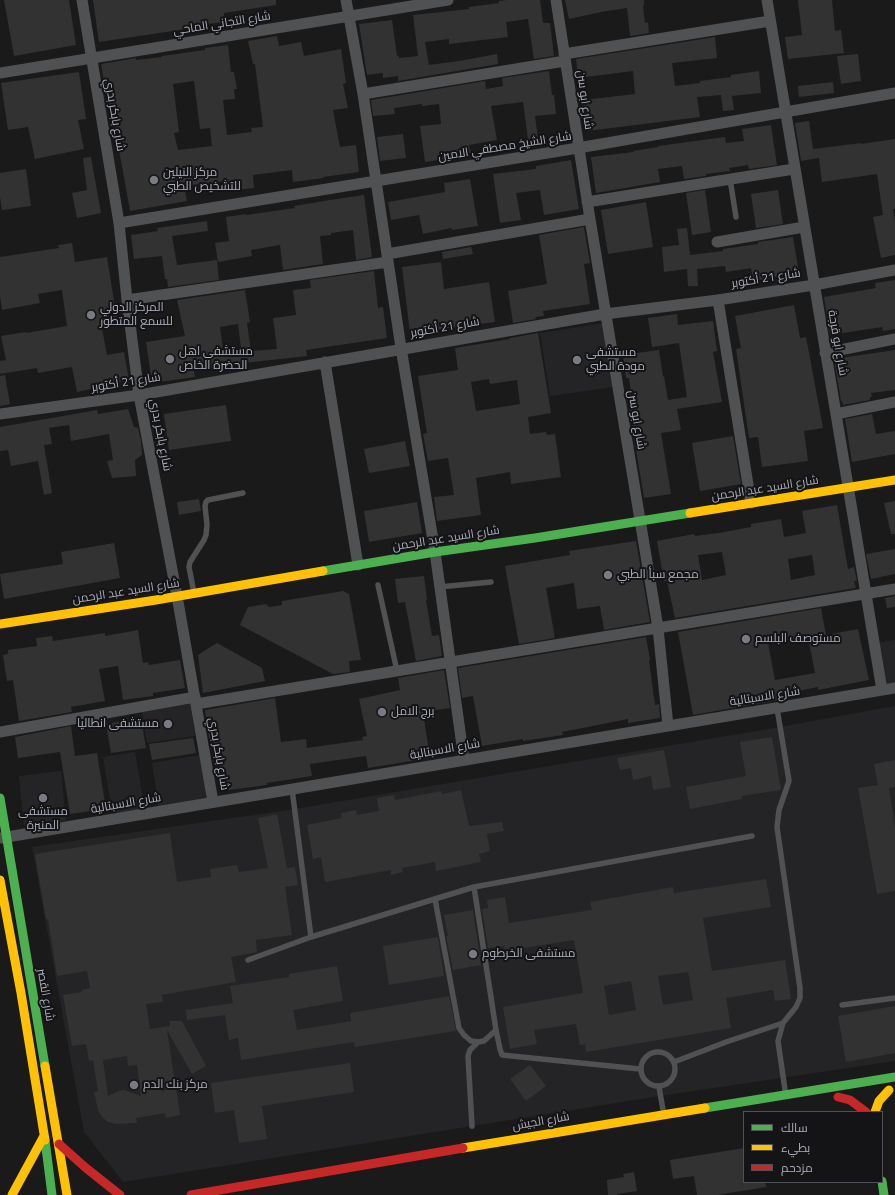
<!DOCTYPE html>
<html>
<head>
<meta charset="utf-8">
<style>
	body { margin:0 }
	#map { position:relative; width:895px; height:1195px; overflow:hidden; background:#1a1a1a; font-family:"Titillium Web",Cairo,sans-serif }
	canvas { display:block }
	.legend { position:absolute; left:743px; top:1111px; width:140px; height:72px; box-sizing:border-box; background:#141316; border:1px solid #505158; margin:0; padding:5px 7px; list-style:none; font-size:12px; color:#abafba }
	.legend li { display:flex; align-items:center; gap:8px; height:20px }
	.legend b { width:20px; border:1px solid #505158 }
</style>
</head>
<body>
<div id="map">
<canvas width="895" height="1195"></canvas>
<ul class="legend">
<li><b style="height:5px;background:#4caf50"></b>سالك</li>
<li><b style="height:5px;background:#ffc107"></b>بطيء</li>
<li><b style="height:5px;background:#c62828"></b>مزدحم</li>
</ul>
</div>
<script>
const ctx = document.querySelector('canvas').getContext('2d');
ctx.lineJoin = 'round';
function fill(path, color) { ctx.fillStyle = color; ctx.fill(path, 'evenodd'); }
const poly = rows => new Path2D(rows.map(r => 'M' + r).join(''));
function stroke(path, color, width, dash) { ctx.strokeStyle = color; ctx.lineWidth = width; ctx.lineCap = dash ? 'butt' : 'round'; ctx.setLineDash(dash || []); ctx.stroke(path); }
function write(font, color, halo, rows, align = 'center') {
  ctx.font = font + ' "Titillium Web",Cairo,sans-serif'; ctx.lineWidth = 4; ctx.setLineDash([]); ctx.textBaseline = 'middle'; ctx.strokeStyle = halo; ctx.fillStyle = color; for (const [text, x, y, turn = 0] of rows) {
    ctx.save(); ctx.translate(x, y); ctx.rotate((+turn || 0) * Math.PI / 180); ctx.textAlign = isNaN(turn) ? turn : align; if (halo) ctx.strokeText(text, 0, 0); ctx.fillText(text, 0, 0); ctx.restore();
  }
}
const built = poly([
	[604,323,614,387,550,396,540,333],
	[895,640,895,683,885,684,878,643],
	[190,704,195,736,147,743,142,712],
	[895,706,895,1061,660,1096,123,1182,84,1132,32,847,295,809,780,727],
	[135,752,145,812,113,817,103,757],
	[200,755,207,801,159,809,152,763],
	[61,771,66,821,24,826,19,776]
]);
const building = poly([
	[4,0,69,0,76,45,14,56],
	[93,0,276,0,276,5,224,13,225,22,198,25,198,27,166,32,99,42],
	[507,0,540,0,543,23,550,23,554,56,534,59,528,19,506,22,508,37,449,44,449,39,425,42,429,65,459,61,497,54,498,64,398,81,398,76,383,78,383,73,367,75,359,24,392,20,397,56,399,56,399,58,418,56,413,15,469,9,469,7,499,3,499,1],
	[565,0,644,0,644,6,643,6,645,23,648,22,649,33,630,36,627,8,601,12,569,19],
	[798,0,832,0,835,31,841,30,844,53,788,59,785,37,802,35],
	[277,36,279,46,301,42,304,56,341,49,346,83,343,84,348,108,333,110,340,147,356,145,359,172,323,177,324,178,293,182,292,170,253,175,254,188,226,191,224,181,184,186,187,201,130,211,112,111,109,112,101,64,136,58,136,60,162,57,162,56,205,50,205,48,228,45,231,72,234,72,237,89,234,89,235,99,223,100,227,135,252,132,251,128,263,127,255,64,253,64,248,41],
	[194,81,200,129,210,128,212,146,178,150,174,133,179,132,173,84],
	[715,37,717,58,672,63,675,86,700,83,700,81,731,77,731,75,759,71,761,93,732,96,734,110,723,111,721,95,697,97,700,117,587,131,583,100,635,94,633,71,578,78,576,59],
	[858,54,861,81,841,84,837,56],
	[549,71,552,95,554,95,556,114,535,116,538,138,528,140,523,102,491,106,497,140,469,145,471,153,458,155,459,157,425,162,420,126,441,124,439,104,422,106,422,104,394,108,395,114,373,116,371,100,485,81,486,89,503,86,502,78],
	[79,72,86,119,78,120,84,149,35,159,28,127,8,130,1,83],
	[833,82,834,93,799,97,798,86],
	[809,121,813,149,861,143,861,144,895,139,895,209,893,209,895,222,895,255,881,258,873,217,883,215,877,174,822,182,819,158,801,161,795,123],
	[771,125,777,165,749,169,748,165,729,168,730,171,706,174,706,176,684,179,682,166,658,169,660,182,596,193,591,157,634,152,633,151,658,147,658,146,725,137,726,143,744,141,742,129],
	[403,134,406,158,380,161,377,137],
	[91,157,101,213,77,218,72,193,87,190,83,158],
	[571,160,579,209,544,215,540,190,516,193,521,220,500,223,493,174,536,169,536,166],
	[26,169,31,206,2,210,0,197,0,173],
	[470,179,478,226,452,230,451,228,423,234,419,215,391,220,388,202,445,192,444,183],
	[705,190,711,232,692,235,686,193],
	[778,190,783,224,756,228,751,194],
	[364,195,372,257,356,260,353,230,331,233,331,235,320,236,323,264,283,270,280,245,251,250,252,256,218,262,215,243,229,241,226,217,246,214,246,215,295,208,294,206,330,200],
	[646,202,653,247,608,254,601,210],
	[207,221,208,231,172,236,177,265,217,260,219,280,168,287,167,279,165,279,162,256,134,259,131,235,158,231,157,228],
	[584,227,590,263,584,264,590,304,543,311,544,316,535,317,536,319,513,323,508,291,547,284,539,235],
	[687,228,690,255,723,251,723,249,758,244,758,242,793,237,799,273,753,281,751,268,726,272,725,266,697,269,698,286,688,286,687,269,664,272,662,247,679,245,677,229],
	[72,243,75,262,107,257,118,326,102,328,107,355,124,352,129,380,77,392,72,367,38,373,37,368,0,374,0,361,6,360,1,336,26,332,26,333,67,326,62,290,38,294,40,303,2,310,0,296,0,257,59,248,58,245],
	[471,247,473,254,443,259,442,252],
	[441,262,444,289,489,282,495,322,410,333,402,267],
	[374,271,378,308,383,307,387,338,306,350,307,356,244,363,194,371,195,377,152,383,146,342,185,336,177,300,245,290,250,322,247,323,251,351,277,349,273,318,296,315,293,290,311,288,310,280],
	[238,324,241,348,223,350,220,327],
	[895,280,895,329,883,331,882,327,830,335,824,297,876,288,875,283],
	[794,305,800,338,806,337,823,428,804,431,808,461,762,467,758,437,749,438,736,349,741,348,735,316],
	[677,314,678,325,713,321,717,351,713,352,722,402,677,409,681,430,661,433,671,494,644,498,629,407,633,406,629,378,626,378,623,355,659,350,663,377,664,376,668,400,687,397,679,343,652,347,648,318],
	[538,333,551,413,528,417,530,434,546,432,547,435,555,434,561,477,511,484,510,472,476,478,481,515,437,521,434,497,454,495,448,458,428,461,423,434,427,433,418,376,458,370,455,348,510,339,510,338],
	[489,379,490,384,517,380,520,404,476,411,471,382],
	[895,350,895,390,871,393,872,397,870,397,870,400,843,405,842,401,841,401,834,359],
	[5,375,10,404,0,406,0,376],
	[226,405,231,441,169,450,164,414],
	[128,409,134,427,138,428,141,441,142,455,135,460,136,476,112,478,107,461,113,460,109,434,71,441,69,425,49,428,52,444,44,445,52,493,44,495,38,461,11,466,8,450,0,451,0,427,97,410,98,414],
	[872,414,876,434,895,431,895,454,852,462,845,419],
	[733,436,741,484,700,491,692,443],
	[405,441,410,466,369,473,364,449],
	[199,499,201,511,179,515,177,502],
	[895,501,895,534,891,534,884,503],
	[417,502,422,533,369,542,364,511],
	[837,505,848,569,854,567,857,581,854,581,856,588,675,618,667,581,664,581,657,541,694,534,695,536,719,533,751,527,751,524,781,519,784,537,806,533,802,511],
	[722,552,726,575,702,580,698,555],
	[812,555,815,575,791,580,788,559],
	[636,541,650,622,604,630,600,606,577,609,574,583,546,588,555,638,519,644,505,566,570,555,569,551],
	[114,543,120,578,4,599,0,574,63,564,61,552],
	[895,549,895,574,871,579,866,554],
	[424,576,427,600,426,600,432,636,439,635,442,656,416,661,405,602,398,603,395,579],
	[343,591,349,594,361,660,349,661,350,672,333,674,240,625,248,607,266,604,269,607,282,605,282,601],
	[895,596,895,607,887,608,885,598],
	[821,608,826,635,858,629,869,680,818,690,818,687,777,695,778,700,693,715,678,632],
	[808,637,815,673,775,680,768,643],
	[138,630,143,663,148,662,149,665,180,660,185,688,153,693,153,696,123,700,118,666,99,669,105,701,71,707,72,712,19,721,13,680,7,681,3,655,8,654,8,650,37,646,36,638,52,636,53,641,105,633,105,636],
	[646,637,650,660,649,661,655,705,659,704,660,718,628,723,628,719,562,732,563,735,523,741,523,739,482,746,473,696,462,698,458,668],
	[217,643,262,668,265,681,203,693,198,655],
	[444,670,450,708,423,712,430,758,368,768,366,756,310,764,312,776,267,783,267,785,222,791,215,743,210,744,205,710,275,698,281,742,306,739,307,748,363,740,362,737,367,736,359,699,400,690,398,678],
	[141,718,146,748,111,753,106,724],
	[71,726,75,756,97,753,106,809,70,814,60,752,18,758,15,737],
	[772,737,781,790,742,796,742,799,690,809,686,787,746,776,740,742],
	[193,738,196,753,152,760,149,744],
	[664,750,671,787,653,790,651,776,633,780,631,768,620,770,617,758],
	[895,760,895,787,889,788,895,827,895,891,877,894,858,788,878,785,874,764],
	[461,790,469,826,502,822,504,831,487,834,490,851,479,854,481,862,436,871,435,862,402,868,403,872,391,875,391,870,325,882,321,857,313,859,307,825,342,818,341,813,356,810,357,815,379,811,377,798,394,795,395,800,441,791,442,794],
	[277,814,287,868,295,867,298,885,285,887,292,935,256,940,257,952,231,957,236,982,162,995,163,1002,146,1004,150,1029,170,1026,170,1021,182,1021,206,1066,192,1074,167,1030,175,1083,161,1091,176,1088,180,1115,166,1118,165,1113,136,1118,137,1123,116,1124,108,1122,102,1117,98,1110,94,1092,98,1091,93,1060,89,1061,86,1044,72,1046,63,995,82,992,82,990,90,988,87,971,57,976,48,919,46,920,35,854,170,833,177,882,211,877,210,869,237,865,239,872,268,868,258,818],
	[127,1056,128,1066,137,1065,141,1096,124,1090,119,1091,108,1096,103,1060],
	[766,879,771,907,703,918,712,971,785,960,791,999,775,1001,773,990,726,998,731,1028,586,1052,585,1044,580,1045,576,1024,534,1030,537,1044,510,1049,503,1007,583,993,574,940,505,951,504,946,488,948,482,909,488,908,487,900,505,897,509,923,592,910,590,902,673,887,674,893],
	[688,972,693,1000,663,1005,658,976],
	[631,981,636,1010,609,1015,604,986],
	[473,910,481,965,453,970,446,936,448,936,444,915],
	[438,937,444,976,389,985,383,946],
	[337,966,343,1001,293,1010,297,1030,351,1021,350,1013,449,996,456,1031,355,1047,354,1042,241,1060,238,1038,229,1040,225,1015,187,1020,186,1010,233,1003,230,986,289,977,289,974],
	[895,1006,895,1053,846,1062,838,1016],
	[350,1063,354,1092,262,1106,267,1139,239,1143,234,1110,215,1113,211,1083],
	[530,1065,546,1086,526,1101,510,1079],
	[744,1148,744,1182,765,1182,766,1187,717,1195,697,1195,694,1176,673,1179,670,1160],
	[634,1172,637,1191,617,1194,617,1195,608,1195,607,1180,624,1177,623,1174]
]);
const lane = poly([
	[730,179,736,217],
	[378,585,397,671],
	[439,587,491,582],
	[194,593,189,567,190,562,204,540,206,535,207,525,205,506,206,502,208,500,243,493],
	[777,708,789,781,779,810,777,827,800,988,800,998,796,1007,783,1023,778,1041,785,1090],
	[292,789,311,937,474,887,752,836],
	[474,887,496,1030,500,1049,502,1055,640,1069],
	[435,899,459,1028,464,1035,471,1041,478,1042,484,1041,496,1030],
	[248,960,311,937],
	[842,1005,895,998],
	'641 1069a17 17 0 1 1 34 0a17 17 0 1 1-34 0Z',
	[674,1062,726,1042,783,1023],
	[659,1087,663,1110],
	[472,1126,468,1056,470,1050,478,1042]
]);
const street = poly([
	[82,0,119,223,127,300,139,395,177,596,213,802],
	[346,0,363,94,401,348,435,552,464,760],
	[556,0,590,219,658,628,668,726],
	[767,0,882,690],
	[564,54,770,21],
	[0,73,448,0],
	[363,94,565,61],
	[587,202,794,169],
	[119,223,578,148,895,93],
	[717,242,804,227],
	[387,254,590,219],
	[127,300,388,262],
	[718,300,751,503],
	[825,353,895,339],
	[325,362,358,565],
	[0,414,139,395,605,314,718,300,814,285,895,270],
	[836,414,895,402],
	[196,704,895,589],
	[0,732,195,697],
	[1,838,895,688]
]);
const fast = poly([
	[323,571,435,552,535,538,690,513],
	[0,798,45,1066],
	[705,1108,895,1077],
	[45,1140,52,1195],
	[882,1181,884,1195]
]);
const slow = poly([
	[690,513,895,480],
	[0,624,156,600,323,571],
	[0,880,21,993,45,1140],
	[45,1066,67,1195],
	[875,1112,879,1101,889,1090],
	[463,1148,705,1108],
	[12,1195,44,1136]
]);
const jam = poly([
	[838,1097,850,1100,866,1112],
	[59,1144,86,1168,120,1195],
	[191,1195,463,1148]
]);
const markers = [
	[154,180,5,"#787b82"],
	[91,315,5,"#787b82"],
	[170,359,5,"#787b82"],
	[577,360,5,"#787b82"],
	[608,575,5,"#787b82"],
	[746,639,5,"#787b82"],
	[382,712,5,"#787b82"],
	[168,724,5,"#787b82"],
	[43,798,5,"#787b82"],
	[473,954,5,"#787b82"],
	[134,1085,5,"#787b82"]
];
const streetNames = [
	["شارع التجاني الماحي",222,24,-9],
	["شارع ابو سن",584,100,82],
	["شارع بابكر بدري",114,115,80],
	["شارع الشيخ مصطفي الامين",505,147,-9],
	["شارع 21 أكتوبر",766,279,-9],
	["شارع 21 أكتوبر",445,328,-10],
	["شارع ابو قرجة",837,343,80],
	["شارع 21 أكتوبر",126,383,-9],
	["شارع ابو سن",636,420,80],
	["شارع بابكر بدري",160,435,79],
	["شارع السيد عبد الرحمن",765,489,-9],
	["شارع السيد عبد الرحمن",446,539,-9],
	["شارع السيد عبد الرحمن",126,592,-9],
	["شارع الاسبتالية",765,697,-9],
	["شارع الاسبتالية",445,750,-10],
	["شارع بابكر بدري",218,754,80],
	["شارع الاسبتالية",126,804,-10],
	["شارع القصر",45,995,80],
	["شارع الجيش",541,1122,-10]
];
const poiNames = [
	["مركز النيلين",163,173],
	["للتشخيص الطبي",163,187],
	["المركز الدولي",100,308],
	["للسمع المتطور",100,322],
	["مستشفى اهل",179,352],
	["الحضرة الخاص",179,366],
	["مستشفى",586,353],
	["مودة الطبي",586,367],
	["مجمع سبأ الطبي",617,575],
	["مستوصف البلسم",755,639],
	["برج الامل",391,712],
	["مستشفى انطاليا",159,724,"right"],
	["مستشفى",43,812,"center"],
	["المنيرة",43,826,"center"],
	["مستشفى الخرطوم",482,954],
	["مركز بنك الدم",143,1085]
];
fill(built, '#242426');
fill(building, '#323232');
stroke(lane, '#505153', 5.5);
stroke(street, '#505153', 11);
stroke(fast, '#4caf50', 9);
stroke(slow, '#ffc107', 9);
stroke(jam, '#c62828', 9);
for (const [x, y, r, color] of markers) { const dot = new Path2D(); dot.arc(x, y, r, 0, 2 * Math.PI); ctx.fillStyle = color; ctx.fill(dot); stroke(dot, '#141316', 1.5); }
write('12px', '#abafba', '#141316', streetNames);
write('12px', '#abafba', '#141316', poiNames, 'left');
</script>
</body>
</html>
